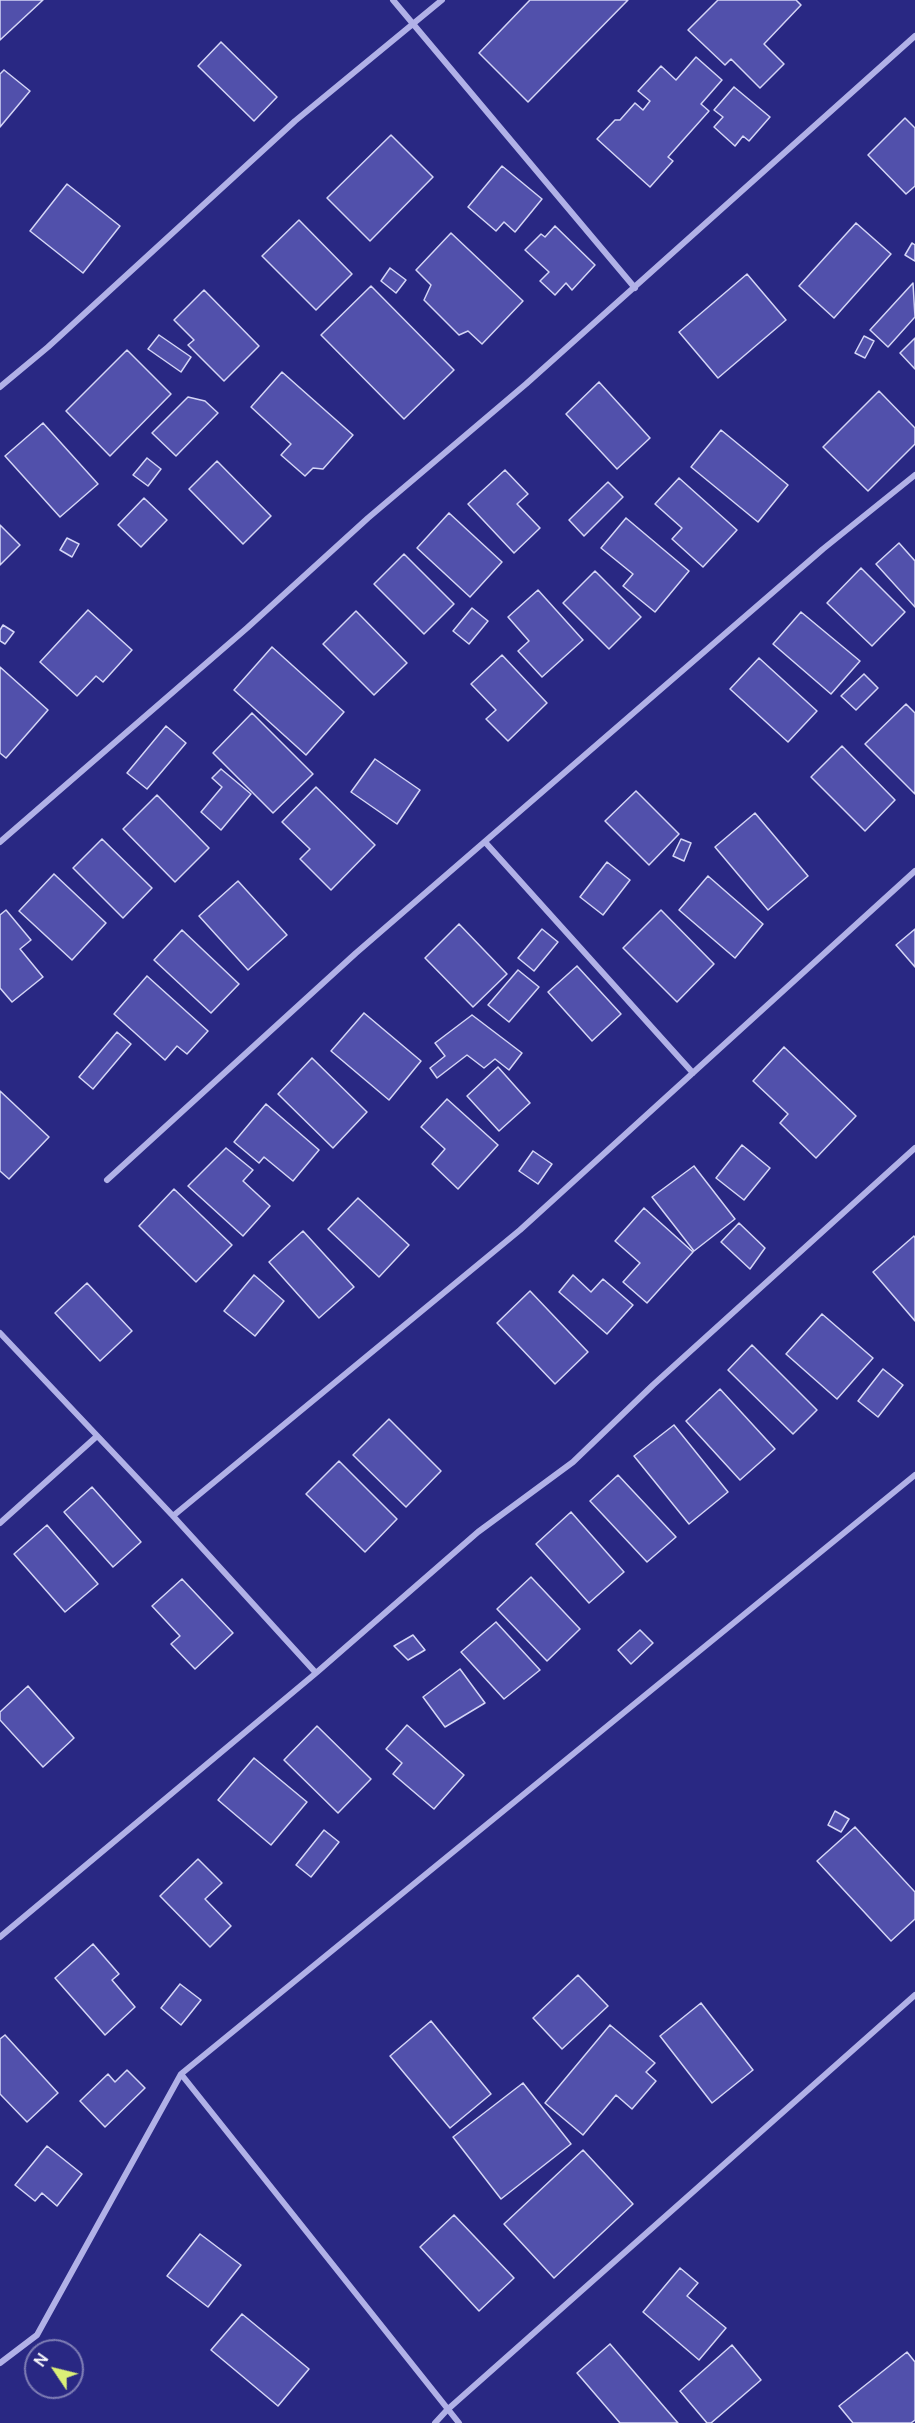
<!DOCTYPE html>
<html>
<head>
<meta charset="utf-8">
<style>
	body { margin:0 }
	#map { position:relative; width:915px; height:2423px; overflow:hidden; background:#292883; font-family:Manrope,sans-serif }
	canvas { display:block }
	.north { position:absolute; left:24px; top:2339px; width:60px; height:60px; box-sizing:border-box; background:#292883; border:2px solid #7f7eb5; border-radius:50%; rotate:305deg; font-size:16px; font-weight:700; line-height:24px; text-align:center; color:#fff }
	.north::after { content:''; display:block; margin:auto; width:21px; height:27px; background:#dbef77; clip-path:polygon(50% 0,100% 100%,50% 72%,0 100%) }
</style>
</head>
<body>
<div id="map">
<canvas width="915" height="2423"></canvas>
<div class="north">N</div>
</div>
<script>
const ctx = document.querySelector('canvas').getContext('2d');
ctx.lineJoin = 'round';
function fill(path, color) { ctx.fillStyle = color; ctx.fill(path, 'evenodd'); }
const poly = rows => new Path2D(rows.map(r => 'M' + r).join(''));
function stroke(path, color, width, dash) { ctx.strokeStyle = color; ctx.lineWidth = width; ctx.lineCap = dash ? 'butt' : 'round'; ctx.setLineDash(dash || []); ctx.stroke(path); }
const building = poly([
	[0,0,43,0,0,40,0,0],
	[530,0,628,0,528,102,479,53,530,0],
	[718,0,796,0,801,5,764,44,784,64,760,88,731,59,725,65,688,30,718,0],
	[221,42,277,97,254,121,198,66,221,42],
	[696,57,722,80,701,104,709,111,668,157,673,161,650,187,597,139,615,120,620,120,635,103,643,110,650,101,638,91,661,66,676,80,696,57],
	[4,70,30,91,0,127,0,74,4,70],
	[734,87,770,117,749,141,743,136,735,146,714,127,723,117,714,110,734,87],
	[905,118,915,128,915,186,906,194,868,155,905,118],
	[391,135,433,177,370,241,327,198,391,135],
	[502,166,542,199,515,232,504,222,496,231,468,207,502,166],
	[67,184,120,226,83,273,30,231,67,184],
	[299,220,352,274,316,310,262,256,299,220],
	[856,223,891,254,834,318,799,286,856,223],
	[555,226,595,265,572,290,566,283,555,295,540,281,549,272,525,250,541,234,545,237,555,226],
	[451,233,523,301,482,344,468,331,459,335,424,300,431,285,416,270,451,233],
	[912,243,915,245,915,261,905,255,912,243],
	[390,268,406,280,396,293,381,281,390,268],
	[747,274,786,320,718,378,679,332,747,274],
	[913,283,915,317,888,347,870,330,913,283],
	[371,286,454,370,404,419,321,335,371,286],
	[204,290,259,346,224,381,188,345,194,340,174,320,204,290],
	[159,335,191,357,181,372,148,349,159,335],
	[864,336,874,341,865,358,855,353,864,336],
	[915,338,915,369,900,353,915,338],
	[127,350,171,394,110,456,66,411,127,350],
	[282,372,353,435,323,469,313,468,305,476,281,455,291,444,251,407,282,372],
	[599,382,650,438,617,469,566,414,599,382],
	[879,391,915,428,915,444,868,491,823,447,879,391],
	[188,397,205,401,218,413,176,456,152,433,188,397],
	[43,423,98,484,60,517,5,456,43,423],
	[721,430,788,485,758,522,691,467,721,430],
	[147,458,161,469,148,486,133,475,147,458],
	[217,461,271,516,243,544,189,489,217,461],
	[505,470,528,494,517,504,540,528,514,553,468,504,505,470],
	[679,478,737,530,703,567,672,539,682,528,655,504,679,478],
	[608,482,623,497,584,536,569,520,608,482],
	[144,498,167,520,141,547,118,525,144,498],
	[449,513,502,562,470,597,417,548,449,513],
	[626,518,689,571,655,612,623,586,633,574,601,548,626,518],
	[0,525,20,545,0,565,0,525],
	[67,538,79,544,72,557,60,550,67,538],
	[899,543,915,561,915,607,876,564,899,543],
	[404,554,454,604,424,634,374,584,404,554],
	[861,568,905,612,872,646,827,603,861,568],
	[595,571,641,617,609,649,563,603,595,571],
	[538,590,583,640,542,677,518,651,529,641,508,617,538,590],
	[472,608,488,621,469,644,453,631,472,608],
	[88,610,132,650,103,682,96,676,77,696,40,662,88,610],
	[356,611,407,663,374,695,323,644,356,611],
	[801,612,860,661,831,694,773,644,801,612],
	[3,625,14,632,5,644,0,641,0,630,3,625],
	[272,647,344,712,306,755,234,690,272,647],
	[502,655,547,703,508,741,486,719,496,710,471,684,502,655],
	[759,658,817,711,788,742,730,689,759,658],
	[0,667,48,710,6,758,0,753,0,667],
	[864,674,878,688,856,710,841,696,864,674],
	[906,704,915,713,915,794,865,744,906,704],
	[252,713,313,774,273,813,213,753,252,713],
	[166,726,186,743,147,789,127,773,166,726],
	[842,746,895,800,865,831,811,777,842,746],
	[375,759,420,790,397,824,351,792,375,759],
	[221,769,251,794,221,830,201,812,222,787,212,778,221,769],
	[316,787,375,845,331,890,300,859,310,849,282,822,316,787],
	[636,791,679,834,649,865,605,821,636,791],
	[157,795,209,848,175,882,123,829,157,795],
	[755,813,808,876,768,910,715,847,755,813],
	[102,839,152,888,123,918,73,868,102,839],
	[681,839,691,843,684,861,673,856,681,839],
	[607,862,630,880,603,915,580,897,607,862],
	[54,874,106,923,72,960,19,911,54,874],
	[708,876,763,924,735,958,679,910,708,876],
	[238,881,287,935,248,970,199,916,238,881],
	[6,910,31,940,20,949,43,977,12,1002,0,988,0,915,6,910],
	[661,910,714,964,677,1002,623,948,661,910],
	[459,924,507,974,473,1007,425,958,459,924],
	[542,929,558,942,534,971,518,958,542,929],
	[915,929,915,967,896,945,915,929],
	[182,930,239,984,211,1013,154,960,182,930],
	[577,966,621,1014,592,1041,548,992,577,966],
	[518,970,539,987,509,1022,488,1005,518,970],
	[147,976,208,1031,187,1054,177,1046,165,1060,114,1014,147,976],
	[364,1013,421,1061,389,1100,331,1051,364,1013],
	[472,1015,522,1053,509,1070,495,1059,484,1068,467,1055,437,1078,430,1068,445,1056,435,1043,472,1015],
	[117,1032,131,1044,93,1089,79,1077,117,1032],
	[784,1047,856,1116,816,1158,780,1123,788,1114,753,1081,784,1047],
	[312,1058,367,1112,333,1148,278,1094,312,1058],
	[498,1067,530,1103,499,1131,467,1096,498,1067],
	[0,1091,49,1137,9,1179,0,1171,0,1091],
	[447,1099,498,1145,458,1189,432,1164,445,1149,421,1127,447,1099],
	[266,1104,319,1150,293,1181,264,1157,259,1163,234,1142,266,1104],
	[742,1145,770,1168,744,1200,716,1178,742,1145],
	[226,1148,253,1170,243,1181,270,1206,243,1236,188,1186,226,1148],
	[533,1151,552,1164,538,1184,519,1171,533,1151],
	[694,1166,735,1219,694,1251,652,1197,694,1166],
	[174,1189,232,1245,196,1282,139,1226,174,1189],
	[358,1198,409,1245,379,1277,328,1229,358,1198],
	[644,1208,693,1252,647,1303,623,1282,640,1263,615,1241,644,1208],
	[739,1223,765,1248,750,1269,721,1242,739,1223],
	[303,1231,354,1287,319,1318,269,1262,303,1231],
	[914,1236,915,1238,915,1321,873,1272,914,1236],
	[254,1275,284,1301,255,1336,224,1311,254,1275],
	[573,1275,591,1292,603,1279,633,1305,607,1334,559,1292,573,1275],
	[87,1283,132,1331,100,1361,55,1313,87,1283],
	[530,1291,588,1352,555,1384,497,1323,530,1291],
	[822,1314,873,1358,837,1399,786,1354,822,1314],
	[752,1345,817,1410,793,1434,728,1370,752,1345],
	[883,1369,903,1385,878,1417,858,1401,883,1369],
	[720,1389,775,1449,740,1480,686,1421,720,1389],
	[389,1419,441,1471,406,1507,353,1455,389,1419],
	[674,1425,728,1492,689,1524,634,1456,674,1425],
	[339,1461,397,1519,365,1552,306,1494,339,1461],
	[618,1475,676,1537,647,1562,590,1501,618,1475],
	[92,1487,141,1542,113,1567,64,1512,92,1487],
	[571,1512,624,1572,589,1603,536,1544,571,1512],
	[47,1525,98,1584,65,1612,14,1554,47,1525],
	[531,1577,580,1629,547,1661,497,1609,531,1577],
	[182,1579,233,1633,195,1669,171,1644,180,1636,152,1606,182,1579],
	[496,1622,540,1670,504,1699,461,1652,496,1622],
	[640,1630,653,1643,631,1664,618,1650,640,1630],
	[413,1635,425,1650,408,1660,394,1646,413,1635],
	[460,1669,485,1703,445,1727,423,1697,460,1669],
	[28,1686,74,1738,43,1767,0,1720,0,1712,28,1686],
	[407,1725,464,1775,434,1809,393,1774,402,1763,386,1749,407,1725],
	[317,1726,371,1779,338,1813,284,1760,317,1726],
	[254,1758,307,1802,271,1845,218,1800,254,1758],
	[835,1811,849,1819,841,1832,828,1825,835,1811],
	[855,1827,915,1892,915,1919,891,1941,817,1861,855,1827],
	[324,1830,339,1842,311,1877,296,1865,324,1830],
	[198,1859,222,1883,205,1899,231,1926,210,1947,160,1896,198,1859],
	[93,1944,119,1974,112,1980,135,2007,105,2035,55,1978,93,1944],
	[578,1975,608,2006,562,2049,533,2018,578,1975],
	[180,1984,201,2000,181,2025,161,2008,180,1984],
	[701,2003,753,2070,712,2103,660,2036,701,2003],
	[431,2021,491,2094,450,2128,390,2056,431,2021],
	[610,2025,655,2063,646,2072,656,2081,632,2109,616,2095,583,2135,545,2103,610,2025],
	[5,2035,58,2093,27,2122,0,2094,0,2039,5,2035],
	[127,2070,145,2088,105,2127,80,2101,108,2074,115,2082,127,2070],
	[523,2083,571,2144,501,2199,453,2137,523,2083],
	[47,2146,82,2174,57,2206,42,2193,35,2201,15,2185,47,2146],
	[583,2150,633,2204,554,2278,504,2224,583,2150],
	[454,2215,514,2278,479,2311,420,2247,454,2215],
	[200,2234,241,2265,208,2307,167,2276,200,2234],
	[680,2268,698,2283,687,2296,726,2328,699,2360,643,2312,680,2268],
	[242,2314,309,2369,278,2406,211,2350,242,2314],
	[610,2344,678,2423,620,2423,577,2373,610,2344],
	[732,2345,761,2380,711,2423,707,2423,680,2391,732,2345],
	[907,2352,915,2362,915,2420,911,2423,853,2423,839,2406,907,2352]
]);
const street = poly([
	[393,0,635,288],
	[0,387,48,347,295,121,442,0],
	[0,842,247,628,368,518,526,384,915,36],
	[485,842,693,1073],
	[107,1180,356,953,823,549,915,475],
	[0,1333,173,1516,316,1673,0,1937],
	[173,1516,520,1230,915,871],
	[0,1523,96,1437],
	[316,1673,478,1532,573,1462,653,1385,915,1148],
	[181,2074,459,2423],
	[0,2363,37,2335,181,2074,915,1475],
	[435,2423,447,2410,915,1995]
]);
fill(building, '#5150ab');
stroke(building, '#d4d5f6', 1.5);
stroke(street, '#b1b1e7', 6);
</script>
</body>
</html>
